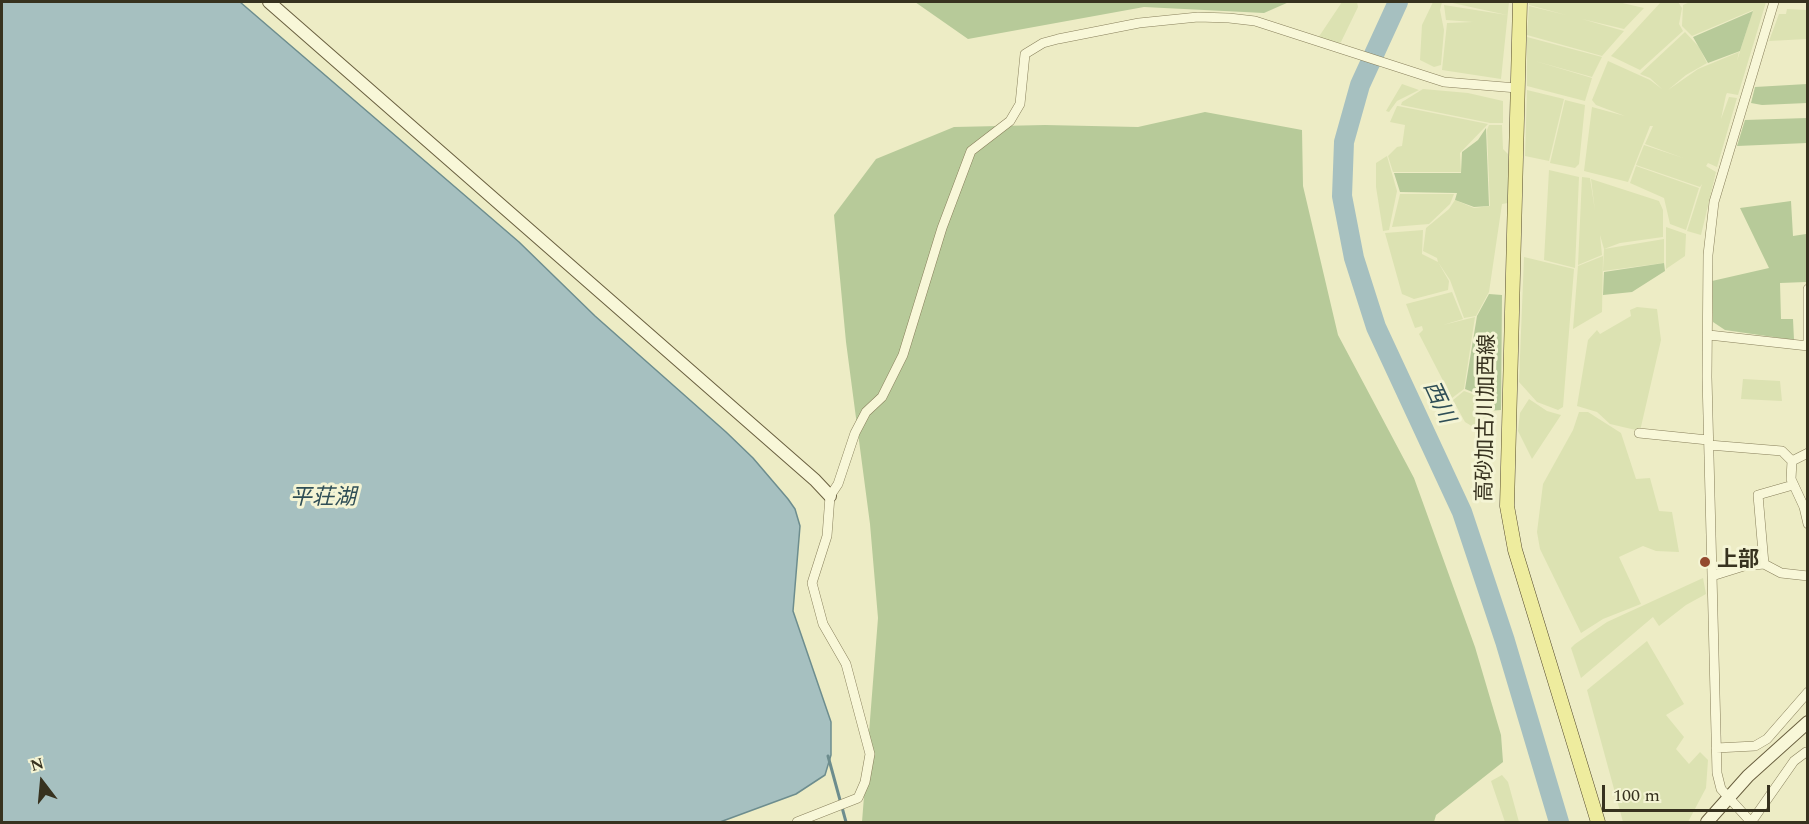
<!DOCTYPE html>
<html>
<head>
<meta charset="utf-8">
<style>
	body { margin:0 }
	#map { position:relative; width:1809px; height:824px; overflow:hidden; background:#edecc5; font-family:Spectral,serif }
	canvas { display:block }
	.frame { position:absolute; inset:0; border:3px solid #37321f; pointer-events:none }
	.north { position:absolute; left:12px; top:752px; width:60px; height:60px; -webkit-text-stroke:4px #f4f4d4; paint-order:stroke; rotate:344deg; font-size:16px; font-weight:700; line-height:24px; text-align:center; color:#37321f }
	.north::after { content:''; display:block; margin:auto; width:21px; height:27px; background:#37321f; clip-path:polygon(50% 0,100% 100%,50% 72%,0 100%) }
	.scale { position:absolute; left:1602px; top:785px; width:168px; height:27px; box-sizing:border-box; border:3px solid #37321f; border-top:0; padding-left:8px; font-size:18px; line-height:21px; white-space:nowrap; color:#37321f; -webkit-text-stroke:4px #f4f4d4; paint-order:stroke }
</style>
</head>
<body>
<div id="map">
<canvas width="1809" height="824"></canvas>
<div class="frame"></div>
<div class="north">N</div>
<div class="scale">100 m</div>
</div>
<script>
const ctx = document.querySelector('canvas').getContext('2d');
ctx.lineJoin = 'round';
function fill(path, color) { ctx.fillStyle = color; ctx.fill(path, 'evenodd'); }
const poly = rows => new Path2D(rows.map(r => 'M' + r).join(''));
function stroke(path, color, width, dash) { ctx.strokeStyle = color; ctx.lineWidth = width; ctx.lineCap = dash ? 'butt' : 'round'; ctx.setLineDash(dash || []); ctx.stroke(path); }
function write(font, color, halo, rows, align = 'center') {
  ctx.font = font + ' Spectral,"Noto Sans JP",serif'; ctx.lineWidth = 6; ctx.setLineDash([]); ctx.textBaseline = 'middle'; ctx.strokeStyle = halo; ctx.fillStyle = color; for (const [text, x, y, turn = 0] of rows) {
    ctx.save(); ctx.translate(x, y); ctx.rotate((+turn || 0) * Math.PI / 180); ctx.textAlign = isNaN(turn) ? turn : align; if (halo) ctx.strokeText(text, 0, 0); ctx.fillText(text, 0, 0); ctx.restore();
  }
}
const farmland = poly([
	[1342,2,1357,2,1358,7,1341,42,1338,44,1318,38],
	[1433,2,1442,2,1440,10,1444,30,1441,65,1434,67,1420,60,1422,25],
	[1448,2,1509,2,1501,79,1442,70,1447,23,1473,22,1446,20,1444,5,1507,15],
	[1529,2,1618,2,1644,8,1624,29,1582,19,1624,31,1602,56,1527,35,1529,6,1566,15,1529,5],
	[1661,2,1678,2,1682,8,1679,24,1683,31,1640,70,1611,56],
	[1690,2,1766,2,1738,95,1727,93,1726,95,1721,119,1729,97,1737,98,1717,167,1708,163,1706,166,1716,172,1701,235,1687,231,1702,184,1700,187,1636,165,1644,145,1683,158,1645,144,1653,126,1650,126,1628,182,1584,171,1592,107,1625,116,1596,105,1592,100,1608,61,1650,80,1662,89,1650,78,1640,74,1685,32,1699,47,1707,63,1686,75,1668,90,1698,69,1739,52,1737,61,1753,10,1692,36,1682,26,1683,5],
	[1787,9,1807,10,1807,39,1769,41,1779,14,1786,14],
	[1527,37,1602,57,1592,77,1535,61,1592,78,1585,101,1527,86],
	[1402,84,1419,90,1397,101,1389,112,1386,111],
	[1423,89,1468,93,1503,101,1503,123,1490,123,1401,105,1402,102],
	[1527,90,1564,99,1549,161,1525,156],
	[1565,100,1585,105,1579,164,1575,168,1550,163],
	[1397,106,1398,106,1488,124,1460,153,1461,172,1393,172,1388,156,1397,147,1402,146,1405,125,1390,122],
	[1489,125,1502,125,1503,149,1508,154,1508,203,1502,204,1489,292,1476,316,1464,318,1450,280,1438,262,1449,281,1448,290,1414,299,1402,294,1385,233,1423,230,1422,254,1438,262,1437,258,1423,251,1426,228,1449,209,1455,200,1474,208,1490,206,1487,130],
	[1387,156,1397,191,1389,230,1383,231,1376,187,1376,163],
	[1636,166,1699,188,1686,230,1670,224,1664,198,1630,183],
	[1549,170,1579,177,1575,268,1544,260],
	[1582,177,1590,178,1595,211,1591,179,1659,201,1663,210,1663,237,1620,243,1604,249,1664,239,1664,263,1603,271,1604,249,1600,235,1602,255,1578,265],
	[1400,194,1454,194,1450,204,1429,224,1392,227],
	[1666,227,1686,234,1685,256,1666,269],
	[1603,256,1602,312,1573,329,1578,266],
	[1524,257,1574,269,1563,407,1558,410,1537,402,1519,382],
	[1452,292,1463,319,1443,325,1475,317,1464,389,1452,398,1419,334,1423,330,1422,326,1415,328,1406,304],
	[1637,307,1657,309,1661,340,1640,431,1610,424,1597,412,1577,406,1588,340,1597,330,1600,334,1631,316,1630,310],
	[1743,379,1780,381,1782,401,1741,399],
	[1464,391,1484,398,1488,416,1475,428,1465,422,1453,400],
	[1529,399,1547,411,1561,415,1532,459,1518,431,1520,413],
	[1579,412,1588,412,1621,433,1636,479,1650,478,1659,511,1672,512,1679,552,1656,551,1643,546,1619,557,1641,604,1603,619,1581,633,1540,549,1537,532,1543,484,1573,430],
	[1703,578,1706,594,1686,605,1659,626,1653,617,1581,678,1571,648,1575,644,1607,622],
	[1647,641,1684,704,1666,715,1684,737,1676,749,1689,764,1700,752,1708,760,1706,788,1688,822,1623,822,1587,690],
	[1502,775,1508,782,1519,822,1505,822,1491,781]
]);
const green = poly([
	[915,2,1289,2,1264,13,1144,7,968,39],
	[1753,11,1740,51,1708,63,1693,37],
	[1807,84,1807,103,1762,105,1751,103,1755,87],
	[1205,112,1302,130,1303,186,1338,335,1414,478,1475,647,1501,735,1503,762,1436,815,1434,822,862,822,878,618,870,524,846,342,834,215,876,159,954,127,1045,125,1138,127],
	[1807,118,1807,143,1737,146,1745,120],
	[1486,128,1489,206,1474,207,1455,200,1457,193,1400,192,1394,173,1461,173,1462,152,1478,140],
	[1791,201,1793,236,1806,234,1808,229,1806,282,1780,283,1781,319,1793,319,1794,340,1725,330,1713,322,1712,281,1769,268,1740,208],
	[1664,263,1665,271,1632,292,1603,295,1604,272],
	[1489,294,1502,295,1501,410,1488,411,1485,397,1465,389,1477,316]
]);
const water = poly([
	[2,2,240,2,519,242,595,316,726,432,753,458,788,499,795,509,800,526,793,611,831,722,831,755,825,775,796,794,720,822,2,822,2,2]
]);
const stream = poly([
	[828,756,846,822]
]);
const river = poly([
	[1398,2,1360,85,1344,142,1342,196,1354,258,1376,327,1462,512,1505,641,1559,822]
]);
const street = poly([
	[1709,335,1808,346,1808,289],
	[1639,433,1708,440],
	[1709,445,1782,451,1792,461],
	[1808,453,1792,461,1791,479,1804,507,1808,524],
	[1764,564,1758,495,1793,485],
	[1712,576,1744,566,1764,564,1781,573,1808,576],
	[1716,748,1755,746,1767,739,1808,692],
	[1752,821,1794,761,1806,752],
	[797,822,858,798,865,782,870,754,846,664,823,624,812,583,827,536,830,496,838,484,855,433,866,412,882,397,903,355,942,228,971,151,1010,121,1020,104,1025,54,1043,43,1058,39,1139,23,1198,17,1229,18,1255,21,1444,82,1517,88],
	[1751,822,1721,789,1717,773,1707,377,1708,255,1714,202,1774,2]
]);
const secondary = poly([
	[269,2,815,480,830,496],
	[1707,822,1748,776,1808,722]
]);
const primary = poly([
	[1520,2,1507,506,1515,550,1598,822]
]);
const markers = [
	[1705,562,6,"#93492e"]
];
const streetNames = [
	["高砂加古川加西線",1488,418,-89]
];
const poiNames = [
	["上部",1717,562]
];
const waterNames = [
	["西川",1437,403,65],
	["平荘湖",323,500]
];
fill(farmland, '#dce2b2');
fill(green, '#b7ca99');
fill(water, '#a6c0c0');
stroke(water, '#6d8d8e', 1.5);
stroke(stream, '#6d8d8e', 3);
stroke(river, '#a6c0c0', 20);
stroke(street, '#877f5b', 10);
stroke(secondary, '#695f3f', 14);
stroke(primary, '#554b30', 15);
stroke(street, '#f8f7d8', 9);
stroke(secondary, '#f8f7d8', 12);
stroke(primary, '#eeec9e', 14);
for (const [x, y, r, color] of markers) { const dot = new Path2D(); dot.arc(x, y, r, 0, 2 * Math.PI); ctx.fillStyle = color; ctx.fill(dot); stroke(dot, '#f4f4d4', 2); }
write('21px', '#37321f', '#f4f4d4', streetNames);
write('bold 21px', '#37321f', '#f4f4d4', poiNames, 'left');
write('italic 22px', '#2f4e56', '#f4f4d4', waterNames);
</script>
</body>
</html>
